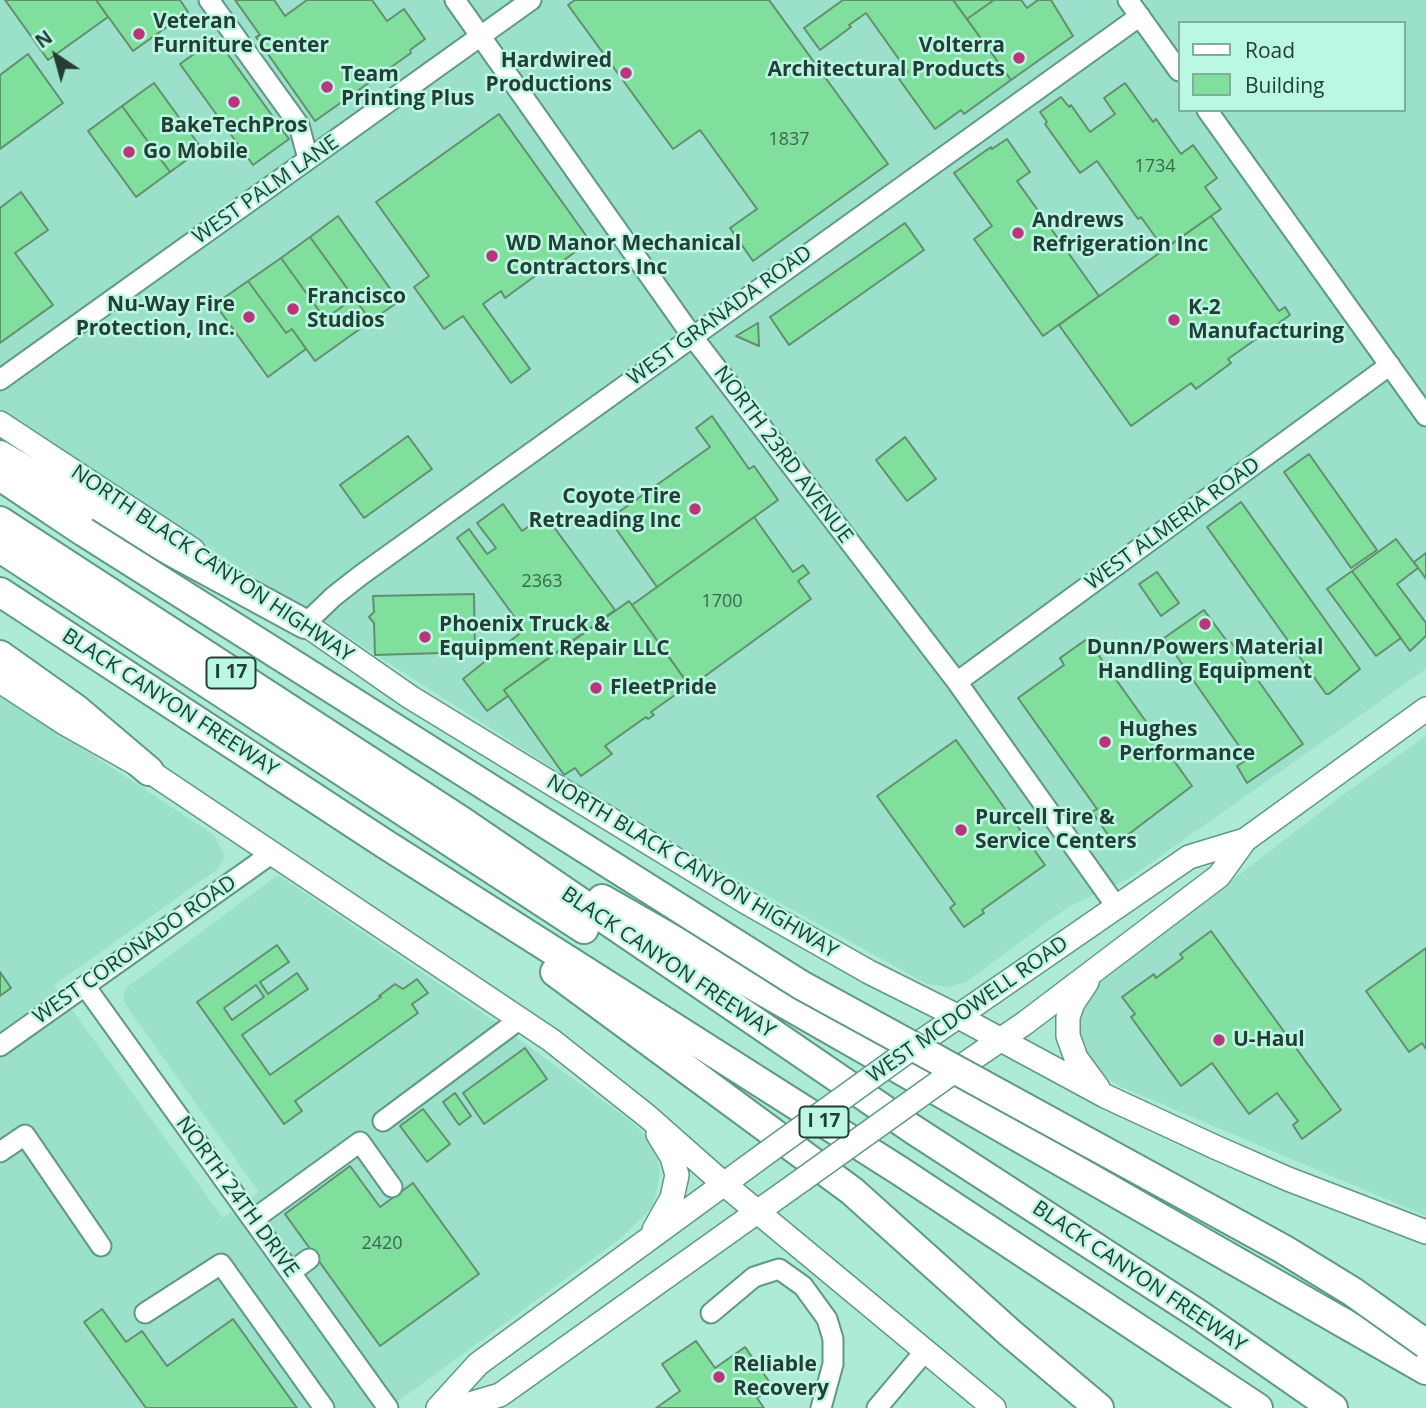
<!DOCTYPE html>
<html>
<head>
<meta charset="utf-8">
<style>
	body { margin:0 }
	#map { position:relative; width:1426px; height:1408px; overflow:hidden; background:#aeebd7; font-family:"Open Sans",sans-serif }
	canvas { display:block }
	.legend { position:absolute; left:1178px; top:21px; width:228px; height:91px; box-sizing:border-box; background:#bbf8e4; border:2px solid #7fad9e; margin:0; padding:9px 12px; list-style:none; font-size:21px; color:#243d36 }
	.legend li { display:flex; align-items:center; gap:14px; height:35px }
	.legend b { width:35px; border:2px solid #7fad9e }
	.north { position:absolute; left:21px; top:21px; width:70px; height:70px; -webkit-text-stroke:5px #bbf8e4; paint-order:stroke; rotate:324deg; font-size:19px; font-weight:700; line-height:28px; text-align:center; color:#243d36 }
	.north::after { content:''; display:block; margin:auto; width:24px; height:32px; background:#243d36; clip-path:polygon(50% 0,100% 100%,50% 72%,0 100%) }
</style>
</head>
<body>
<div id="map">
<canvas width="1426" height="1408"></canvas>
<ul class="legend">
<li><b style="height:9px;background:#fff"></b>Road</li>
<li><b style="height:19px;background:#80df9d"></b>Building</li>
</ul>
<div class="north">N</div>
</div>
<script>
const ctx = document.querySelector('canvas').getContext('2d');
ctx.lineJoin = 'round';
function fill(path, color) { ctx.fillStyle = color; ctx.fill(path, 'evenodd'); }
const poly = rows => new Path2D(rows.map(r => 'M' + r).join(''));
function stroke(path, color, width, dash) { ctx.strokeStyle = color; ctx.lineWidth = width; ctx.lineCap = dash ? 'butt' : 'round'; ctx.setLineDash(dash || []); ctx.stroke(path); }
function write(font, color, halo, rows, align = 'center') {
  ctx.font = font + ' "Open Sans",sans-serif'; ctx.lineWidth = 5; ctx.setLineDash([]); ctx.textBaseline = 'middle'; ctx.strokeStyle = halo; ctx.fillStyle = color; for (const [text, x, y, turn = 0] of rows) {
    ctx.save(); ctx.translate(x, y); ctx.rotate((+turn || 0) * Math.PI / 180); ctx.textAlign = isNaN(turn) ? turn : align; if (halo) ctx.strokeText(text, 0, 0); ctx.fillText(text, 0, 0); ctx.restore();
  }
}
const built = poly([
	[0,0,1426,0,1426,669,1128,879,1068,907,966,982,948,987,927,984,657,835,0,414],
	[1179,23,1403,23,1403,110,1179,110],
	[0,694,214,835,225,856,218,869,54,985,223,1218,259,1192,125,1004,123,997,127,987,278,875,494,1021,632,1122,651,1140,657,1155,660,1175,653,1207,621,1238,389,1408,0,1408],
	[1426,736,1426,1216,1119,1086,1104,1076,1093,1065,1084,1051,1080,1035,1081,1017,1089,996,1097,984,1344,794]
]);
const building = poly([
	[5,0,96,0,108,17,48,60,5,0],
	[96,0,180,0,188,12,133,51,96,0],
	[235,0,274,0,285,16,307,0,372,0,387,21,404,9,425,39,410,50,411,53,315,121,256,37,260,35,235,0],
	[575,0,769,0,888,164,753,261,730,228,757,209,700,130,673,149,568,5,575,0],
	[843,0,953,0,1011,80,964,114,961,110,935,129,899,79,908,72,866,13,849,25,851,27,820,50,804,28,843,0],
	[953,0,994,0,967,19,953,0],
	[994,0,1021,0,1027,8,1038,0,1051,0,1073,36,1011,80,967,19,994,0],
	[216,38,289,139,253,165,180,64,216,38],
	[28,54,63,103,0,149,0,75,28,54],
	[154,83,202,149,170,172,122,106,154,83],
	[1125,83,1153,122,1156,119,1181,154,1193,145,1217,178,1205,187,1221,209,1164,249,1141,217,1138,219,1097,161,1080,173,1045,124,1047,122,1040,112,1061,97,1069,107,1071,105,1090,132,1115,114,1104,98,1125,83],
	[122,106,170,172,136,197,88,131,122,106],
	[499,114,590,241,545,274,542,271,505,298,501,291,483,304,530,369,511,383,463,316,444,329,414,287,429,276,376,202,499,114],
	[1007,139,1030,172,1017,181,1099,296,1043,336,974,239,992,226,954,173,991,147,992,149,1007,139],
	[21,192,48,230,15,253,53,305,0,343,0,208,21,192],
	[338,216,399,301,371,321,310,237,338,216],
	[1211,216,1279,311,1285,307,1290,315,1228,359,1231,363,1196,389,1191,383,1131,426,1059,325,1211,216],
	[905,223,924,250,789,345,770,317,905,223],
	[310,237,354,298,325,319,281,258,310,237],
	[281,258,325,319,354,298,371,321,315,361,292,329,286,333,248,281,281,258],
	[248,281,286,333,292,329,306,349,268,377,215,304,248,281],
	[758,323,759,346,736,336,758,323],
	[712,416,749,469,754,466,778,500,657,587,609,519,710,447,696,428,712,416],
	[408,436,432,469,364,518,340,485,408,436],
	[905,437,936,479,907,501,876,460,905,437],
	[1309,454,1377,550,1351,568,1284,472,1309,454],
	[1241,502,1360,669,1329,694,1326,694,1207,527,1241,502],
	[503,504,522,531,545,515,615,610,504,690,508,696,487,711,463,679,524,630,457,538,469,529,487,554,496,548,477,523,503,504],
	[754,517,793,572,803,565,809,573,798,581,811,599,690,687,632,605,754,517],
	[1396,539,1418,568,1397,584,1426,623,1426,636,1410,651,1352,571,1396,539],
	[1426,553,1426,579,1414,562,1426,553],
	[1352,571,1401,638,1376,656,1327,589,1352,571],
	[1157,572,1179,603,1161,616,1139,584,1157,572],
	[474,594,475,652,375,655,374,623,369,617,374,612,373,596,474,594],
	[629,601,689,685,651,712,654,715,648,719,646,717,605,746,612,754,581,776,575,768,564,775,504,690,629,601],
	[1204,610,1229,644,1231,642,1303,744,1247,783,1237,766,1248,759,1164,638,1204,610],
	[1087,639,1192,786,1121,840,1122,842,1116,846,1092,812,1097,809,1018,698,1064,665,1060,658,1087,639],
	[956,740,1045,865,982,910,984,913,964,927,950,908,955,904,877,796,956,740],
	[1211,931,1341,1110,1302,1139,1293,1125,1298,1121,1277,1093,1249,1114,1212,1063,1181,1086,1131,1017,1135,1014,1122,997,1154,974,1156,978,1183,958,1180,954,1211,931],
	[277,945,289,962,260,982,268,994,297,973,308,989,242,1035,270,1075,381,997,379,996,395,984,403,989,417,979,428,993,412,1004,418,1013,295,1101,302,1111,284,1124,197,1002,277,945],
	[256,985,264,997,232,1020,224,1008,256,985],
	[1426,948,1426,1049,1422,1043,1409,1052,1366,991,1426,948],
	[0,972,11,988,0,996,0,972],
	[525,1048,547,1079,484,1124,463,1093,525,1048],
	[455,1093,471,1116,459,1125,443,1102,455,1093],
	[423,1109,450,1144,427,1162,400,1126,423,1109],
	[350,1166,380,1207,413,1183,479,1274,380,1346,285,1214,350,1166],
	[102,1309,126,1342,142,1331,167,1366,233,1319,297,1408,146,1408,84,1322,102,1309],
	[696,1341,715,1368,745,1347,773,1387,757,1398,764,1408,656,1408,680,1391,662,1364,696,1341]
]);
const minor = poly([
	[209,0,299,125,308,159],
	[455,0,692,336,957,682,1116,906],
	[1128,0,1179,71],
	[1207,110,1426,416],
	[0,380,531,0],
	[305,624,333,597,361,575,1140,16],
	[957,682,1390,365],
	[85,986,388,1408],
	[0,1046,271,854],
	[383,1121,520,1019],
	[0,1152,25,1135,101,1246],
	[254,1219,360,1142,392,1187],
	[291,1272,309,1259],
	[145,1313,221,1264,324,1408],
	[711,1313,754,1277,779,1269,803,1286,827,1319,833,1339,833,1364,821,1408],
	[877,1408,926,1350]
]);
const major = poly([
	[0,423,193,550],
	[292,615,410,697,744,901,869,972,957,1016,1105,1096,1215,1147,1288,1179,1426,1232],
	[0,681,66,724,149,771,551,1040,647,1116,724,1184,994,1408],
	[1087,982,1073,1003,1068,1017,1068,1036,1076,1058,1098,1088],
	[915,1046,1189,857,1245,840],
	[956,1070,1025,1023,1219,876,1245,840,1426,709],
	[654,1230,672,1198,677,1175,672,1157,658,1134],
	[438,1408,478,1364,765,1154],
	[456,1408,500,1395,802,1180]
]);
const highway = poly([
	[0,455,84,504,305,624],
	[0,476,84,532],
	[0,521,463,822,914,1130,1198,1314,1333,1408],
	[0,548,584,929],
	[0,592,385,844,900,1171,1258,1408],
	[0,655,76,709,149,771],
	[602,899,1426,1370],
	[555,972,852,1191,1010,1333,1099,1408]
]);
const majorBridge = poly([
	[765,1154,915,1046],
	[802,1180,956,1070]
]);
const highwayBridge = poly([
	[84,532,801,985,1283,1249,1353,1292,1426,1344]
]);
const markers = [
	[139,34,7,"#ba367b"],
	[1019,58,7,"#ba367b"],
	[626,73,7,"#ba367b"],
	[327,87,7,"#ba367b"],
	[234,102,7,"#ba367b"],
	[129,152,7,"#ba367b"],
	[1018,233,7,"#ba367b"],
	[492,256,7,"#ba367b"],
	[293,309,7,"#ba367b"],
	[249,317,7,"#ba367b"],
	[1174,320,7,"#ba367b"],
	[695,509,7,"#ba367b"],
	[1205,624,7,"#ba367b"],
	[425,637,7,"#ba367b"],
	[596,688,7,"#ba367b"],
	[1105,742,7,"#ba367b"],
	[961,830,7,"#ba367b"],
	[1219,1040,7,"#ba367b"],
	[719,1377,7,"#ba367b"]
];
const numberNames = [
	["1837",789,140],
	["1734",1155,167],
	["2363",542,582],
	["1700",722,602],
	["2420",382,1244]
];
const shields = [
	[231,673,49],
	[824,1122,49]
];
const shieldNames = [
	["I 17",231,673],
	["I 17",824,1122]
];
const poiNames = [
	["Veteran",153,22],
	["Furniture Center",153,46],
	["Volterra",1005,46,"right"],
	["Architectural Products",1005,70,"right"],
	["Hardwired",612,61,"right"],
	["Productions",612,85,"right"],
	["Team",341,75],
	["Printing Plus",341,99],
	["BakeTechPros",234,126,"center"],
	["Go Mobile",143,152],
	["Andrews",1032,221],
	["Refrigeration Inc",1032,245],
	["WD Manor Mechanical",506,244],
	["Contractors Inc",506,268],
	["Francisco",307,297],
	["Studios",307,321],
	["Nu-Way Fire",235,305,"right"],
	["Protection, Inc.",235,329,"right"],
	["K-2",1188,308],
	["Manufacturing",1188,332],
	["Coyote Tire",681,497,"right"],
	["Retreading Inc",681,521,"right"],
	["Phoenix Truck &",439,625],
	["Equipment Repair LLC",439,649],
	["Dunn/Powers Material",1205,648,"center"],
	["Handling Equipment",1205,672,"center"],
	["FleetPride",610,688],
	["Hughes",1119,730],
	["Performance",1119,754],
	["Purcell Tire &",975,818],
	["Service Centers",975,842],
	["U-Haul",1233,1040],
	["Reliable",733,1365],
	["Recovery",733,1389]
];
const streetNames = [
	["WEST PALM LANE",266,190,-35],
	["WEST GRANADA ROAD",720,316,-36],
	["NORTH 23RD AVENUE",783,455,53],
	["WEST ALMERIA ROAD",1173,524,-36],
	["NORTH BLACK CANYON HIGHWAY",212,564,34],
	["BLACK CANYON FREEWAY",170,703,33],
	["NORTH BLACK CANYON HIGHWAY",692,867,31],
	["WEST CORONADO ROAD",135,950,-35],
	["BLACK CANYON FREEWAY",668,963,34],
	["WEST MCDOWELL ROAD",968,1010,-35],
	["NORTH 24TH DRIVE",237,1197,54],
	["BLACK CANYON FREEWAY",1139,1277,34]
];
fill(built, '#9be0ca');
fill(building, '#80df9d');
stroke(building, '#628e6e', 2);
stroke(minor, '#5e9987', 23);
stroke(major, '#5e9987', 26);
stroke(highway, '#5e9987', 32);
stroke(minor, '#fff', 19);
stroke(major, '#fff', 23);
stroke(highway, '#fff', 28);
stroke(majorBridge, '#5e9987', 26, []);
stroke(highwayBridge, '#5e9987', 32, []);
stroke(majorBridge, '#fff', 23);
stroke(highwayBridge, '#fff', 28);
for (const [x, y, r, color] of markers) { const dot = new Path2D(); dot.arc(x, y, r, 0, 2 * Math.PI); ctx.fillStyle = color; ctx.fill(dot); stroke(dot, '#bbf8e4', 2.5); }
write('18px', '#3b6650', null, numberNames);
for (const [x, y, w] of shields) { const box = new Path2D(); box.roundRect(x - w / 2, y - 15.5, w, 31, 5); ctx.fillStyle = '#bbf8e4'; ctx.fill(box); stroke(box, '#243d36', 2); }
write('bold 19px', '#243d36', null, shieldNames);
write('bold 21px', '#243d36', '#bbf8e4', poiNames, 'left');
write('21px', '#243d36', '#bbf8e4', streetNames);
</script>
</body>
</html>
